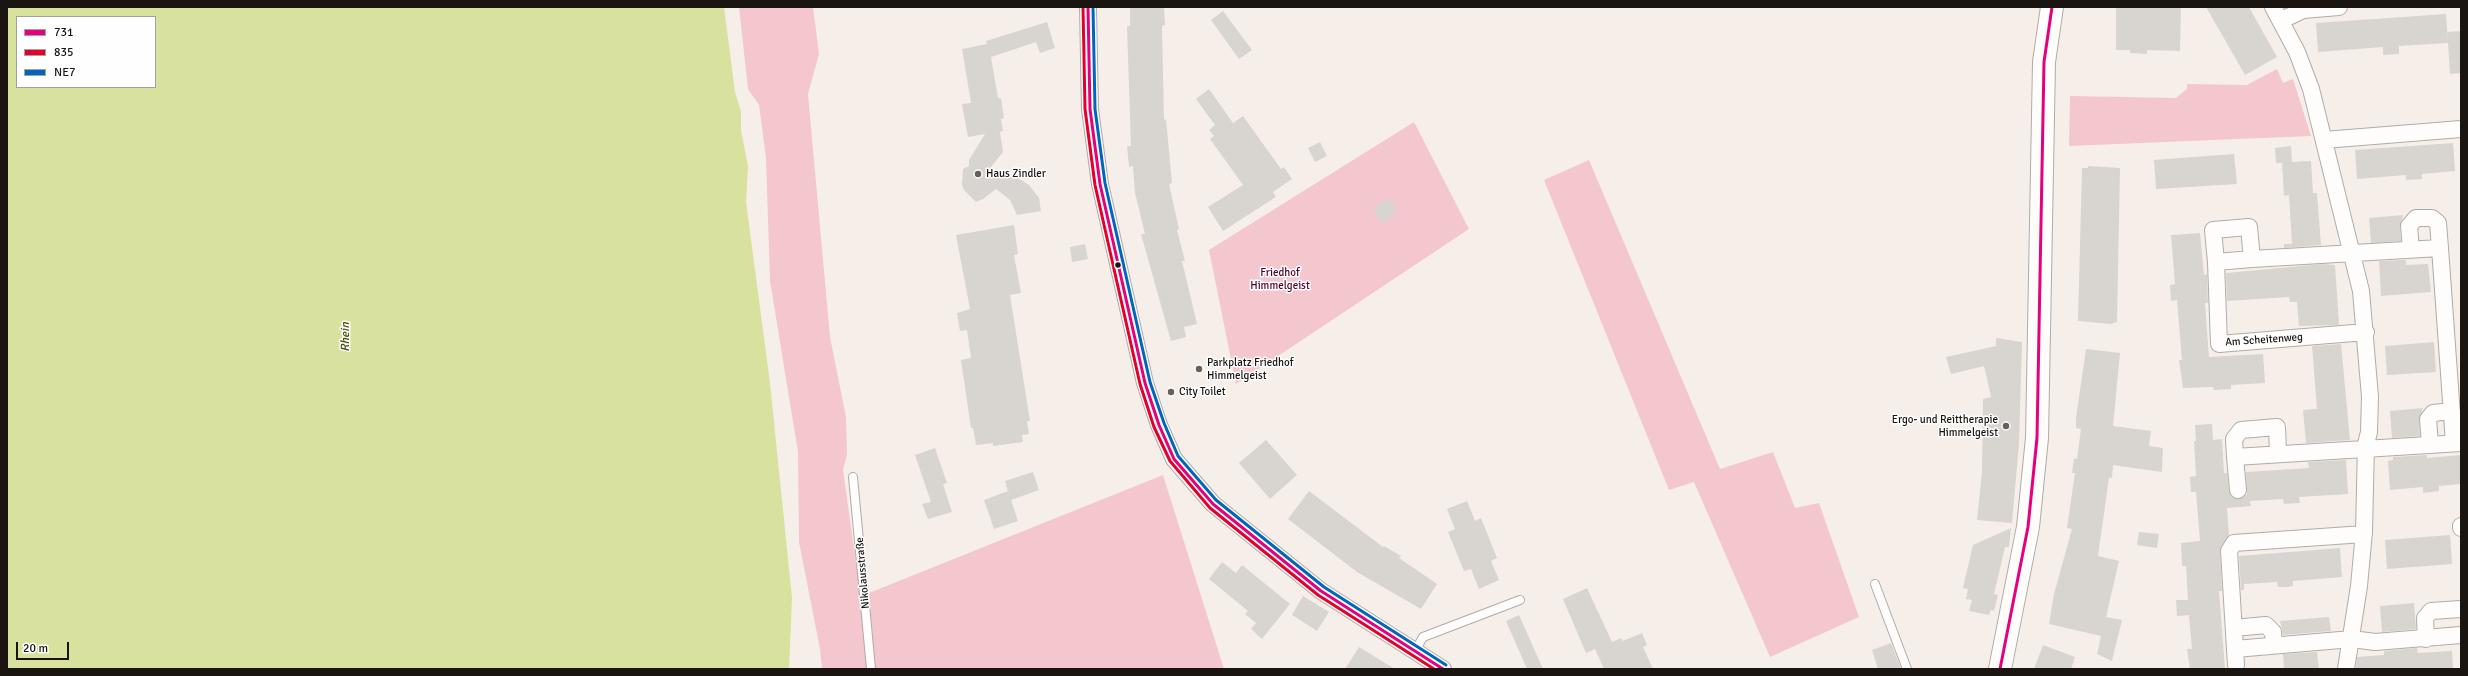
<!DOCTYPE html>
<html>
<head>
<meta charset="utf-8">
<style>
	body { margin:0 }
	#map { position:relative; width:2468px; height:676px; overflow:hidden; background:#f6efe9; font-family:Signika,sans-serif }
	canvas { display:block }
	.frame { position:absolute; inset:0; border:8px solid #1a1511; pointer-events:none }
	.legend { position:absolute; left:16px; top:16px; width:140px; height:72px; box-sizing:border-box; background:#fefefe; border:1px solid #a3a19f; margin:0; padding:5px 7px; list-style:none; font-size:12px; color:#1a1511 }
	.legend li { display:flex; align-items:center; gap:8px; height:20px }
	.legend b { width:20px; border:1px solid #a3a19f }
	.scale { position:absolute; left:16px; top:642px; width:53px; height:18px; box-sizing:border-box; border:2px solid #1a1511; border-top:0; padding-left:5px; font-size:12px; line-height:14px; white-space:nowrap; color:#1a1511; -webkit-text-stroke:3px #fefefe; paint-order:stroke }
</style>
</head>
<body>
<div id="map">
<canvas width="2468" height="676"></canvas>
<div class="frame"></div>
<ul class="legend">
<li><b style="height:5px;background:#e5007d"></b>731</li>
<li><b style="height:5px;background:#e4002b"></b>835</li>
<li><b style="height:5px;background:#0065bd"></b>NE7</li>
</ul>
<div class="scale">20 m</div>
</div>
<script>
const ctx = document.querySelector('canvas').getContext('2d');
ctx.lineJoin = 'round';
function fill(path, color) { ctx.fillStyle = color; ctx.fill(path, 'evenodd'); }
const poly = rows => new Path2D(rows.map(r => 'M' + r).join(''));
function stroke(path, color, width, dash) { ctx.strokeStyle = color; ctx.lineWidth = width; ctx.lineCap = dash ? 'butt' : 'round'; ctx.setLineDash(dash || []); ctx.stroke(path); }
function write(font, color, halo, rows, align = 'center') {
  ctx.font = font + ' Signika,sans-serif'; ctx.lineWidth = 3; ctx.setLineDash([]); ctx.textBaseline = 'middle'; ctx.strokeStyle = halo; ctx.fillStyle = color; for (const [text, x, y, turn = 0] of rows) {
    ctx.save(); ctx.translate(x, y); ctx.rotate((+turn || 0) * Math.PI / 180); ctx.textAlign = isNaN(turn) ? turn : align; if (halo) ctx.strokeText(text, 0, 0); ctx.fillText(text, 0, 0); ctx.restore();
  }
}
const green = poly([
	[739,7,813,7,819,54,808,94,830,337,846,417,847,455,843,470,860,591,868,669,822,669,820,649,799,542,798,452,770,281,766,158,759,105,748,89],
	[2277,69,2283,83,2293,79,2311,136,2069,146,2070,96,2176,98,2187,89,2187,84,2247,85],
	[1414,122,1469,229,1236,384,1209,250],
	[1589,160,1720,469,1773,452,1795,508,1819,503,1859,617,1770,657,1694,482,1669,490,1544,180],
	[1163,475,1224,669,875,669,869,593]
]);
const water = poly([
	[7,7,724,7,735,92,741,112,741,130,748,166,746,202,770,383,792,598,789,669,7,669],
	[17,17,155,17,155,87,17,87]
]);
const building = poly([
	[1130,7,1164,7,1165,25,1162,26,1164,120,1166,119,1172,183,1169,184,1179,229,1177,230,1185,261,1182,261,1197,324,1184,327,1186,337,1171,341,1141,234,1145,234,1135,193,1133,166,1129,167,1127,146,1131,146,1127,26,1130,26],
	[2116,7,2181,7,2180,51,2147,50,2147,54,2130,53,2130,50,2116,50],
	[2206,7,2249,7,2277,57,2245,75],
	[1223,11,1252,50,1239,59,1211,20],
	[2446,14,2448,41,2447,32,2461,31,2461,73,2450,74,2448,43,2399,46,2399,54,2383,55,2383,47,2318,52,2316,23],
	[1047,22,1055,48,1040,53,1036,42,991,57,998,98,1001,98,1004,118,1001,119,1003,131,1000,132,1003,152,987,172,1018,178,1029,185,1039,198,1041,211,1017,215,1010,200,996,189,983,199,976,202,964,190,962,185,963,169,969,166,969,160,985,134,968,137,962,104,971,103,962,49,987,44,986,41],
	[1209,89,1233,123,1243,116,1281,169,1284,167,1292,179,1273,192,1276,197,1223,231,1208,207,1243,185,1210,139,1214,136,1209,130,1215,125,1196,99],
	[1320,142,1327,156,1315,162,1308,148],
	[2453,143,2455,171,2422,174,2422,179,2406,180,2406,175,2357,179,2355,150],
	[2291,146,2292,162,2311,161,2313,193,2317,193,2321,245,2284,248,2284,244,2292,244,2289,195,2284,196,2282,163,2276,163,2275,148],
	[2234,154,2237,184,2156,189,2154,160],
	[2088,166,2120,168,2117,322,2111,324,2078,321,2082,168,2088,168],
	[1388,199,1394,204,1395,214,1382,223,1373,208],
	[2403,215,2400,227,2401,241,2371,243,2369,218],
	[1014,225,1018,254,1014,255,1021,293,1010,295,1030,421,1027,421,1029,434,1022,435,1023,442,993,446,993,443,976,445,973,428,971,428,961,360,971,358,967,330,960,331,957,313,970,309,956,235],
	[2200,233,2204,275,2207,274,2208,303,2205,303,2209,357,2263,354,2265,383,2231,385,2231,389,2214,390,2213,387,2183,388,2179,360,2182,360,2177,300,2171,301,2170,285,2175,284,2171,235],
	[1085,244,1088,259,1072,262,1070,247],
	[2406,260,2406,265,2428,264,2431,292,2381,296,2379,261],
	[2323,264,2335,265,2339,325,2299,326,2297,302,2290,302,2289,297,2227,301,2226,273],
	[1996,338,2022,342,2019,444,2012,523,1977,520,1982,472,1983,399,1991,397,1984,366,1951,374,1946,357,1996,346],
	[2434,342,2436,372,2387,375,2385,346],
	[2341,344,2350,440,2306,443,2303,410,2317,409,2312,346],
	[2086,349,2120,353,2113,426,2151,431,2149,446,2163,448,2162,472,2113,465,2112,478,2109,478,2098,556,2119,561,2106,617,2122,620,2112,661,2097,654,2101,636,2049,624,2054,594,2072,529,2067,528,2075,473,2072,473,2074,458,2077,459,2081,429,2076,428,2076,418],
	[2423,408,2419,419,2420,436,2392,438,2390,411],
	[2212,424,2213,440,2222,439,2224,473,2227,473,2229,491,2234,498,2243,498,2247,494,2246,472,2309,468,2308,462,2346,460,2348,494,2299,497,2300,503,2284,504,2283,499,2250,501,2251,506,2227,508,2229,535,2220,551,2222,591,2219,591,2225,669,2190,669,2187,649,2192,649,2189,615,2177,616,2176,600,2188,600,2186,566,2182,566,2181,543,2200,541,2196,492,2191,492,2190,477,2196,476,2194,441,2196,441,2195,425],
	[1266,440,1297,475,1270,499,1239,463],
	[935,448,947,483,943,484,952,512,928,519,922,504,931,502,915,455],
	[2427,455,2427,458,2461,455,2461,484,2439,486,2439,491,2423,493,2423,487,2390,490,2388,461,2393,460,2393,457],
	[1033,472,1039,490,1011,500,1018,521,994,529,984,500,1008,491,1010,499,1005,481],
	[1309,491,1383,547,1384,546,1401,556,1399,558,1437,584,1421,609,1357,572,1288,519],
	[1467,501,1475,521,1481,518,1497,558,1491,561,1499,580,1479,589,1471,569,1464,571,1448,532,1455,529,1447,509],
	[2011,528,2009,547,2005,547,1994,594,1998,595,1994,611,1991,610,1989,615,1969,611,1972,600,1966,599,1968,589,1963,588,1973,545],
	[2139,532,2159,534,2157,548,2137,545],
	[2450,535,2452,564,2387,569,2385,540],
	[2340,548,2342,577,2293,581,2293,586,2286,587,2278,587,2277,582,2244,584,2244,590,2241,590,2239,556],
	[1222,562,1236,573,1242,565,1290,604,1262,639,1251,629,1256,623,1245,614,1248,611,1209,579],
	[1587,588,1612,642,1621,638,1623,641,1642,633,1647,645,1643,647,1653,669,1604,669,1595,649,1586,653,1563,599],
	[1303,596,1329,612,1317,631,1292,615],
	[2414,603,2416,629,2382,632,2380,606],
	[1519,615,1543,669,1527,669,1506,621],
	[2329,617,2331,631,2283,635,2280,621],
	[1891,643,1901,669,1878,669,1872,650],
	[2043,645,2075,657,2071,669,2034,669],
	[1359,647,1395,669,1345,669],
	[2417,648,2418,653,2452,651,2453,669,2356,669,2357,657,2384,655,2384,651],
	[2317,652,2319,669,2284,669,2283,654]
]);
const lane = poly([
	[853,477,871,669],
	[1875,584,1907,669],
	[1415,651,1423,637,1520,600]
]);
const street = poly([
	[1088,7,1090,109,1100,184,1145,383,1159,425,1174,459,1213,504,1321,591,1443,669],
	[2273,7,2297,52,2311,89,2361,291,2370,397,2369,432,2366,444,2364,532,2359,586,2346,669],
	[2282,20,2303,10,2339,7],
	[2324,140,2461,129],
	[2411,249,2409,226,2416,218,2432,218,2438,223,2440,248],
	[2252,259,2216,262,2213,230,2249,227,2252,259,2440,248,2454,443],
	[2216,262,2219,344,2366,332],
	[2430,444,2428,419,2433,413,2452,411],
	[2278,453,2277,427,2241,430,2234,439,2235,457,2461,443],
	[2235,457,2238,490],
	[2461,526,2461,528],
	[2234,628,2266,625,2273,632,2274,645],
	[2426,639,2425,618,2431,611,2461,609],
	[2235,649,2352,639,2375,642,2461,635],
	[2236,665,2229,551,2234,543,2364,534]
]);
const secondary = poly([
	[2000,669,2028,527,2037,438,2044,62,2052,7]
]);
const bus1 = poly([
	[1088,7,1090,109,1100,184,1145,383,1159,425,1174,459,1213,504,1321,591,1443,669],
	[2000,669,2028,527,2037,438,2044,62,2052,7]
]);
const bus2 = poly([
	[1083,7,1085,109,1095,185,1140,384,1154,427,1170,461,1210,508,1318,595,1434,669]
]);
const bus3 = poly([
	[1093,7,1095,109,1105,183,1150,382,1164,423,1178,456,1216,500,1324,587,1446,665]
]);
const markers = [
	[978,174,4,"#67615d"],
	[1118,265,3.5,"#1a1511"],
	[1199,369,4,"#67615d"],
	[1171,392,4,"#67615d"],
	[2006,426,4,"#67615d"]
];
const poiNames = [
	["Haus Zindler",986,174],
	["Parkplatz Friedhof",1207,363],
	["Himmelgeist",1207,376],
	["City Toilet",1179,392],
	["Ergo- und Reittherapie",1998,420,"right"],
	["Himmelgeist",1998,433,"right"]
];
const parkNames = [
	["Friedhof",1280,273],
	["Himmelgeist",1280,286]
];
const streetNames = [
	["Am Scheitenweg",2264,340,-4],
	["Nikolausstraße",863,573,-95]
];
const waterNames = [
	["Rhein",346,337,-90]
];
fill(green, '#f4c6ce');
fill(water, '#d8e19e');
fill(building, '#d8d4cf');
stroke(lane, '#b1aba7', 10);
stroke(street, '#b1aba7', 18);
stroke(secondary, '#b1aba7', 24);
stroke(lane, '#fefdfc', 8);
stroke(street, '#fefdfc', 16);
stroke(secondary, '#fefdfc', 22);
stroke(bus1, '#e5007d', 3);
stroke(bus2, '#e4002b', 3);
stroke(bus3, '#0065bd', 3);
for (const [x, y, r, color] of markers) { const dot = new Path2D(); dot.arc(x, y, r, 0, 2 * Math.PI); ctx.fillStyle = color; ctx.fill(dot); stroke(dot, '#fefefe', 1.5); }
write('11px', '#1a1511', '#fefefe', poiNames, 'left');
write('11px', '#550026', '#fefefe', parkNames);
write('11px', '#1a1511', '#fefefe', streetNames);
write('italic 12px', '#454e05', '#fefefe', waterNames);
</script>
</body>
</html>
